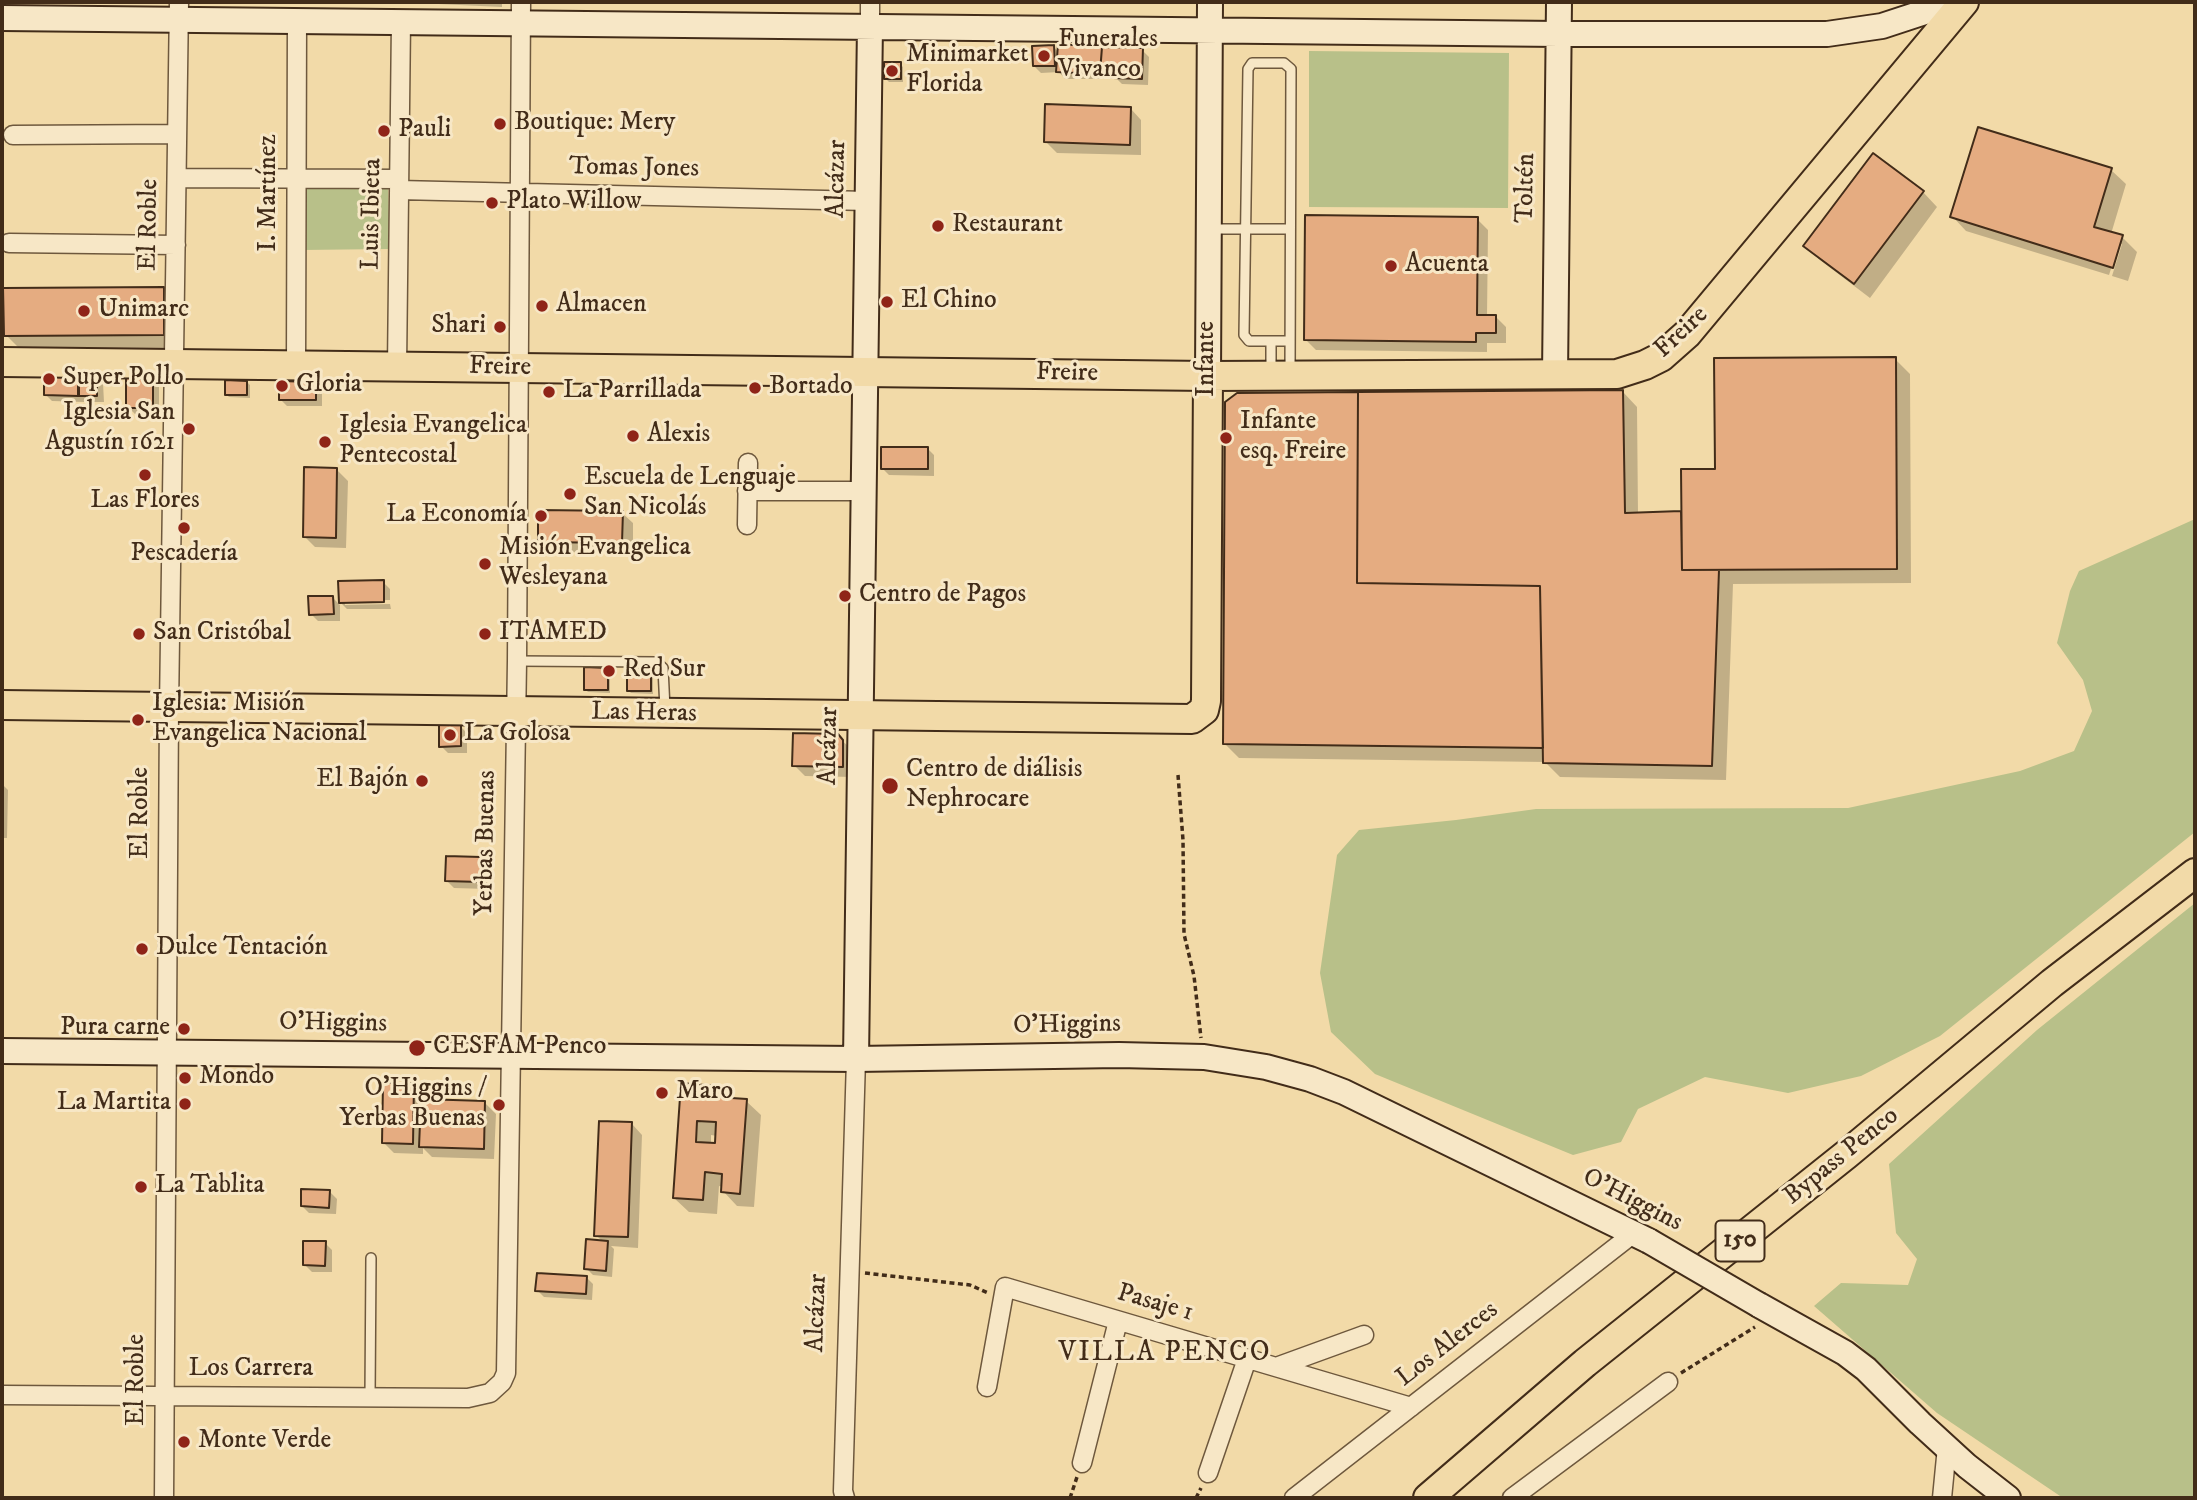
<!DOCTYPE html>
<html>
<head>
<meta charset="utf-8">
<style>
	body { margin:0 }
	#map { position:relative; width:2197px; height:1500px; overflow:hidden; background:#f2daa8; font-family:"IM FELL DW Pica",serif }
	canvas { display:block }
	.frame { position:absolute; inset:0; border:4px solid #422c19; pointer-events:none }
</style>
</head>
<body>
<div id="map">
<canvas width="2197" height="1500"></canvas>
<div class="frame"></div>
</div>
<script>
const ctx = document.querySelector('canvas').getContext('2d');
ctx.lineJoin = 'round';
function fill(path, color) { ctx.fillStyle = color; ctx.fill(path, 'evenodd'); }
const poly = rows => new Path2D(rows.map(r => 'M' + r).join(''));
function stroke(path, color, width, dash) { ctx.strokeStyle = color; ctx.lineWidth = width; ctx.lineCap = dash ? 'butt' : 'round'; ctx.setLineDash(dash || []); ctx.stroke(path); }
function write(font, color, halo, rows, align = 'center') {
  ctx.font = font + ' "IM FELL DW Pica",serif'; ctx.lineWidth = 6; ctx.setLineDash([]); ctx.textBaseline = 'middle'; ctx.strokeStyle = halo; ctx.fillStyle = color; for (const [text, x, y, turn = 0] of rows) {
    ctx.save(); ctx.translate(x, y); ctx.rotate((+turn || 0) * Math.PI / 180); ctx.textAlign = isNaN(turn) ? turn : align; if (halo) ctx.strokeText(text, 0, 0); ctx.fillText(text, 0, 0); ctx.restore();
  }
}
const green = poly([
	[1309,51,1509,53,1508,208,1309,207],
	[302,186,388,188,390,249,302,250],
	[2195,519,2195,832,1940,1036,1861,1076,1788,1093,1705,1077,1638,1109,1621,1142,1573,1155,1375,1074,1331,1032,1320,973,1337,855,1359,830,1456,820,1536,809,1848,808,2020,771,2074,751,2092,711,2083,680,2057,643,2070,591,2079,571],
	[2195,903,2195,1498,2063,1498,1937,1413,1814,1306,1841,1283,1908,1285,1917,1259,1896,1233,1889,1164,2037,1030]
]);
const shadow = poly([
	[435,2,502,2,502,7,438,4],
	[1054,47,1059,53,1142,50,1149,57,1148,85,1122,84,1117,79,1065,79,1059,72,1041,73,1034,66],
	[900,64,903,67,903,82,889,82,886,79],
	[1131,109,1141,120,1141,155,1057,153,1046,142],
	[2111,170,2126,184,2111,234,2122,237,2137,252,2128,281,2112,276,2122,244,2119,244,2109,275,1966,231,1952,216],
	[1923,192,1937,207,1870,298,1820,260,1806,246],
	[1477,219,1488,230,1487,316,1495,316,1506,327,1506,343,1487,343,1487,352,1316,350,1305,339],
	[163,289,178,303,178,349,21,350,6,335],
	[1895,359,1910,374,1911,583,1733,584,1726,780,1560,777,1545,762,1239,758,1225,744,1623,392,1637,407,1638,514,1683,513,1716,471],
	[97,376,103,383,104,402,88,402,84,398,84,402,52,401,45,394,77,377,81,381],
	[152,379,159,386,159,414,135,414,128,407],
	[247,382,250,385,250,398,229,397,226,394],
	[315,384,322,390,322,406,287,406,280,399],
	[927,448,934,455,934,476,889,475,882,468],
	[337,470,348,481,346,548,315,547,304,536],
	[622,513,633,523,633,553,551,552,540,541],
	[383,582,390,589,390,600,345,601,345,605,390,604,391,609,347,609,340,602],
	[333,598,340,605,340,621,318,621,311,614],
	[607,670,610,673,610,693,588,692,585,689],
	[650,671,653,674,653,694,631,693,628,690],
	[460,726,467,733,467,753,448,753,441,746],
	[837,736,849,747,853,777,805,776,794,765],
	[2,784,8,790,7,838,2,838],
	[480,858,487,865,487,889,454,888,447,881],
	[413,1085,424,1096,424,1101,485,1103,496,1114,494,1159,432,1157,423,1148,423,1154,394,1153,383,1142],
	[682,1085,716,1087,728,1099,746,1101,761,1115,754,1207,737,1206,723,1191,723,1187,719,1186,717,1214,689,1212,674,1198],
	[711,1135,717,1136,717,1145,711,1145],
	[632,1124,642,1135,638,1248,611,1246,614,1249,612,1277,593,1275,586,1268,603,1242,596,1235],
	[330,1192,337,1199,336,1214,309,1213,302,1206],
	[325,1243,332,1250,332,1272,312,1272,305,1265],
	[586,1277,593,1284,592,1300,544,1297,537,1290]
]);
const building = poly([
	[1058,44,1102,47,1100,74,1056,72,1058,44],
	[1054,45,1055,66,1033,66,1032,46,1054,45],
	[1102,47,1143,48,1142,79,1113,78,1113,73,1100,72,1102,47],
	[884,62,901,62,901,79,884,79,884,62],
	[1045,104,1131,107,1130,145,1044,142,1045,104],
	[1978,127,2112,168,2094,227,2123,235,2113,268,1950,217,1978,127],
	[1873,153,1924,191,1854,284,1803,246,1873,153],
	[1305,215,1478,217,1477,315,1496,315,1496,333,1476,333,1476,342,1304,340,1305,215],
	[164,287,164,335,4,336,3,288,164,287],
	[1896,357,1897,569,1682,570,1681,469,1715,469,1714,358,1896,357],
	[44,375,78,375,78,396,44,395,44,375],
	[79,375,97,375,97,396,79,396,79,375],
	[126,377,153,378,153,408,126,408,126,377],
	[225,380,247,381,247,395,225,395,225,380],
	[279,381,316,382,316,400,279,400,279,381],
	[1623,390,1625,513,1681,511,1682,570,1719,570,1712,766,1543,763,1540,586,1357,583,1358,392,1623,390],
	[1358,392,1357,583,1540,586,1543,748,1223,744,1225,402,1237,393,1358,392],
	[881,447,928,447,928,469,881,469,881,447],
	[304,467,337,468,336,538,303,537,304,467],
	[538,510,623,511,622,543,538,542,538,510],
	[384,580,384,602,339,603,338,581,384,580],
	[308,596,333,596,334,614,309,615,308,596],
	[584,667,608,668,608,690,584,690,584,667],
	[627,668,651,669,651,691,627,691,627,668],
	[461,724,461,746,439,747,439,725,461,724],
	[793,733,838,734,843,740,843,767,792,766,793,733],
	[446,856,481,857,481,882,445,881,446,856],
	[383,1083,414,1083,413,1144,382,1143,383,1083],
	[681,1083,717,1086,716,1097,747,1099,740,1194,721,1192,722,1174,705,1172,703,1200,673,1198,681,1083],
	[697,1121,716,1122,715,1143,696,1142,697,1121],
	[421,1099,485,1101,484,1149,419,1147,421,1099],
	[599,1121,632,1122,628,1237,594,1236,599,1121],
	[301,1189,330,1190,329,1208,301,1206,301,1189],
	[586,1239,608,1241,606,1271,584,1269,586,1239],
	[303,1241,326,1241,325,1266,303,1265,303,1241],
	[537,1273,587,1276,586,1294,535,1291,537,1273]
]);
const path = poly([
	[1178,775,1183,840,1184,934,1194,976,1201,1038],
	[865,1273,970,1285,988,1293],
	[1681,1373,1755,1327],
	[1070,1498,1077,1477],
	[1196,1498,1201,1488]
]);
const lane = poly([
	[1211,229,1290,229],
	[1271,341,1271,374],
	[1289,341,1249,341,1244,335,1248,69,1252,63,1284,63,1291,69,1290,372],
	[517,661,657,662,663,668,665,709],
	[370,1397,371,1258]
]);
const street = poly([
	[870,25,870,2],
	[13,135,177,134],
	[177,178,399,179],
	[399,190,867,201],
	[9,243,176,245],
	[296,366,297,20],
	[397,367,401,21],
	[747,491,863,491],
	[747,525,748,463],
	[1276,1367,1364,1335],
	[987,1387,1005,1287,1411,1407],
	[2,1395,468,1398,490,1393,502,1382,506,1373,517,661,521,2],
	[1082,1463,1118,1321],
	[1208,1473,1247,1359],
	[164,1498,169,708,179,2],
	[845,1498,843,1491,856,1059],
	[1294,1498,1634,1233],
	[1512,1498,1668,1382],
	[1942,1498,1947,1447]
]);
const secondary = poly([
	[2,18,1559,34,1827,34,1882,26,1955,2],
	[1555,375,1559,2],
	[1208,376,1210,2],
	[2,1051,856,1059,1119,1055,1204,1057,1266,1067,1310,1079,1344,1092,1649,1241],
	[856,1059,870,25],
	[1759,1305,1845,1353,1866,1369,1920,1423,1967,1466,2008,1498]
]);
const primary = poly([
	[2,362,1208,376,1617,374,1645,365,1661,357,1687,334,1964,2],
	[2,705,1192,719,1204,710,1206,701,1208,376],
	[1428,1498,1585,1363,1847,1154,2052,983,2195,873]
]);
const secondaryBridge = poly([
	[1649,1241,1759,1305]
]);
const markers = [
	[1044,56,7,"#8f2418"],
	[892,71,7,"#8f2418"],
	[500,124,7,"#8f2418"],
	[384,131,7,"#8f2418"],
	[492,203,7,"#8f2418"],
	[938,226,7,"#8f2418"],
	[1391,266,7,"#8f2418"],
	[887,302,7,"#8f2418"],
	[542,306,7,"#8f2418"],
	[84,311,7,"#8f2418"],
	[500,327,7,"#8f2418"],
	[49,379,7,"#8f2418"],
	[282,386,7,"#8f2418"],
	[755,388,7,"#8f2418"],
	[549,392,7,"#8f2418"],
	[189,429,7,"#8f2418"],
	[633,436,7,"#8f2418"],
	[1226,438,7,"#8f2418"],
	[325,442,7,"#8f2418"],
	[145,475,7,"#8f2418"],
	[570,494,7,"#8f2418"],
	[541,516,7,"#8f2418"],
	[184,528,7,"#8f2418"],
	[485,564,7,"#8f2418"],
	[845,596,7,"#8f2418"],
	[139,634,7,"#8f2418"],
	[485,634,7,"#8f2418"],
	[609,671,7,"#8f2418"],
	[138,720,7,"#8f2418"],
	[450,735,7,"#8f2418"],
	[422,781,7,"#8f2418"],
	[890,786,9,"#8f2418"],
	[142,949,7,"#8f2418"],
	[184,1029,7,"#8f2418"],
	[417,1048,9,"#8f2418"],
	[185,1078,7,"#8f2418"],
	[662,1093,7,"#8f2418"],
	[185,1104,7,"#8f2418"],
	[499,1105,7,"#8f2418"],
	[141,1187,7,"#8f2418"],
	[184,1442,7,"#8f2418"]
];
const shields = [
	[1740,1241,49]
];
const shieldNames = [
	["150",1740,1241]
];
const poiNames = [
	["Funerales",1058,41],
	["Vivanco",1058,71],
	["Minimarket",906,56],
	["Florida",906,86],
	["Boutique: Mery",514,124],
	["Pauli",398,131],
	["Plato Willow",506,203],
	["Restaurant",952,226],
	["Acuenta",1405,266],
	["El Chino",901,302],
	["Almacen",556,306],
	["Unimarc",98,311],
	["Shari",486,327,"right"],
	["Super Pollo",63,379],
	["Gloria",296,386],
	["Bortado",769,388],
	["La Parrillada",563,392],
	["Iglesia San",175,414,"right"],
	["Agustín 1621",175,444,"right"],
	["Infante",1240,423],
	["esq. Freire",1240,453],
	["Iglesia Evangelica",339,427],
	["Pentecostal",339,457],
	["Alexis",647,436],
	["Escuela de Lenguaje",584,479],
	["San Nicolás",584,509],
	["Las Flores",145,502,"center"],
	["La Economía",527,516,"right"],
	["Misión Evangelica",499,549],
	["Wesleyana",499,579],
	["Pescadería",184,555,"center"],
	["Centro de Pagos",859,596],
	["San Cristóbal",153,634],
	["ITAMED",499,634],
	["Red Sur",623,671],
	["Iglesia: Misión",152,705],
	["Evangelica Nacional",152,735],
	["La Golosa",464,735],
	["Centro de diálisis",906,771],
	["Nephrocare",906,801],
	["El Bajón",408,781,"right"],
	["Dulce Tentación",156,949],
	["Pura carne",170,1029,"right"],
	["CESFAM Penco",433,1048],
	["Mondo",199,1078],
	["O'Higgins /",485,1090,"right"],
	["Yerbas Buenas",485,1120,"right"],
	["Maro",676,1093],
	["La Martita",171,1104,"right"],
	["La Tablita",155,1187],
	["Monte Verde",198,1442]
];
const streetNames = [
	["Tomas Jones",634,169,1],
	["Alcázar",838,179,-89],
	["Toltén",1527,188,-89],
	["I. Martínez",270,193,-90],
	["Luis Ibieta",373,214,-89],
	["El Roble",150,225,-89],
	["Freire",1682,333,-43],
	["Infante",1208,359,-90],
	["Freire",500,368,1],
	["Freire",1067,374,1],
	["Las Heras",644,714,1],
	["Alcázar",830,746,-89],
	["El Roble",142,813,-90],
	["Yerbas Buenas",487,843,-89],
	["O'Higgins",333,1024,1],
	["O'Higgins",1067,1026,-1],
	["Bypass Penco",1842,1157,-39],
	["O'Higgins",1632,1201,27],
	["Pasaje 1",1155,1304,16],
	["Alcázar",818,1313,-88],
	["Los Alerces",1448,1345,-38],
	["Los Carrera",251,1370],
	["El Roble",138,1380,-90]
];
const neighbourhoodNames = [
	["VILLA PENCO",1165,1354]
];
fill(green, '#b8c089');
fill(shadow, '#0003');
fill(building, '#e5ac81');
stroke(building, '#422c19', 2);
stroke(lane, '#6e583d', 12);
stroke(street, '#6e583d', 21);
stroke(secondary, '#422c19', 28);
stroke(primary, '#422c19', 32);
stroke(path, '#422c19', 3.5, [5, 3.5]);
stroke(lane, '#f7e7c6', 9);
stroke(street, '#f7e7c6', 18);
stroke(secondary, '#f7e7c6', 24);
stroke(primary, '#f2daa8', 28);
stroke(secondaryBridge, '#422c19', 28, []);
stroke(secondaryBridge, '#f7e7c6', 24);
for (const [x, y, r, color] of markers) { const dot = new Path2D(); dot.arc(x, y, r, 0, 2 * Math.PI); ctx.fillStyle = color; ctx.fill(dot); stroke(dot, '#f7e7c6', 2.5); }
for (const [x, y, w] of shields) { const box = new Path2D(); box.roundRect(x - w / 2, y - 20.5, w, 41, 5); ctx.fillStyle = '#f7e7c6'; ctx.fill(box); stroke(box, '#422c19', 2); }
write('bold 24px', '#422c19', null, shieldNames);
write('26px', '#422c19', '#f7e7c6', poiNames, 'left');
write('26px', '#422c19', '#f7e7c6', streetNames);
ctx.letterSpacing = '2px';
write('28px', '#422c19', '#f7e7c6', neighbourhoodNames);
ctx.letterSpacing = '0px';
</script>
</body>
</html>
